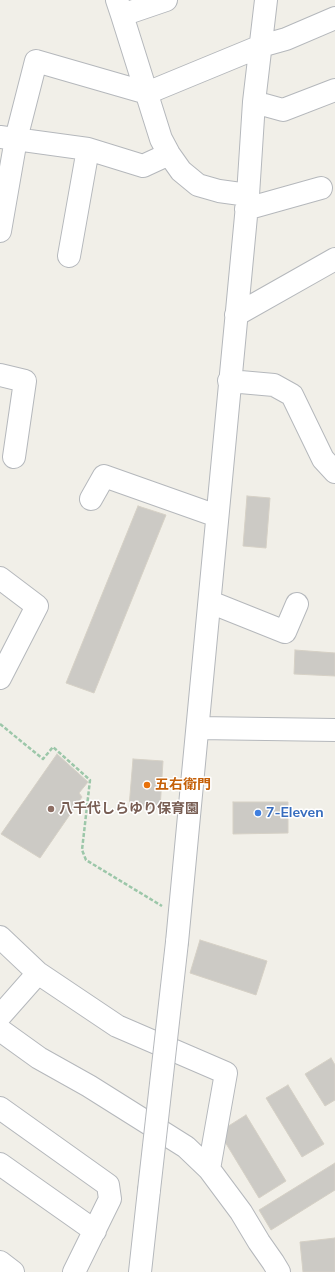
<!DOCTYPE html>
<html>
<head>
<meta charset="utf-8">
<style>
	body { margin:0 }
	canvas { display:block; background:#f1efe8 }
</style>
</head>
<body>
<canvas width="335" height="1272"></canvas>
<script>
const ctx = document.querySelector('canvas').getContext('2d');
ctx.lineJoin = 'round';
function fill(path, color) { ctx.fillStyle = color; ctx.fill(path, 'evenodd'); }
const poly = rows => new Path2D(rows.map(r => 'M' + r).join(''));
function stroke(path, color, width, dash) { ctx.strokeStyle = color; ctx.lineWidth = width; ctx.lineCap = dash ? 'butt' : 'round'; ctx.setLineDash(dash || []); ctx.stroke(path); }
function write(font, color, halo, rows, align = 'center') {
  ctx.font = font + ' Mulish,"Noto Sans JP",sans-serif'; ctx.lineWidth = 3; ctx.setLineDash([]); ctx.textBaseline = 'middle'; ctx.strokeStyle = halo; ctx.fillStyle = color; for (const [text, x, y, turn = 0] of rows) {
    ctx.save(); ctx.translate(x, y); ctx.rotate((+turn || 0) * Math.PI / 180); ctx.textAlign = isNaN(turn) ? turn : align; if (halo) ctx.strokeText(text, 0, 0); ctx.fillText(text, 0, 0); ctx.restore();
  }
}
const building = poly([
	[247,496,270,498,266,548,243,546,247,496],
	[138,506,166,515,94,693,66,683,138,506],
	[295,650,335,653,335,676,294,674,295,650],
	[57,754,88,782,79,793,82,797,40,858,1,834,57,754],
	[133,759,163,761,160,809,129,807,133,759],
	[233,802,288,802,288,833,233,834,233,802],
	[200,940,267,961,256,995,190,973,200,940],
	[331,1058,335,1065,335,1100,325,1106,305,1074,331,1058],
	[288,1085,324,1144,302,1157,266,1098,288,1085],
	[246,1115,286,1181,259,1198,219,1132,246,1115],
	[335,1163,335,1190,271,1230,259,1210,335,1163],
	[335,1238,335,1272,303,1272,300,1242,335,1238]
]);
const path = poly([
	[0,724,43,759,53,747,90,780,82,850,86,860,162,906]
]);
const minor = poly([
	[117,0,122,15,161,139,169,154,181,171,198,185,219,191,248,195],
	[122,15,166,0],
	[254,102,283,110,335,90],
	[0,137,88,149,143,166,169,154],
	[246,209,321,188],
	[0,231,16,139,36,61,147,93,261,46,286,39,335,18],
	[69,256,88,149],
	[236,315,335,259],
	[0,375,25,381,14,457],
	[229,381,274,385,292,395,323,459,335,472],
	[91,499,104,476,217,516],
	[0,578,37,606,0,678],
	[210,602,285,632,297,604],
	[198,728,335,730],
	[0,937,38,973,117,1026,226,1073,209,1169],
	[177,942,248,195,254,102,266,0],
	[0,1016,38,973],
	[0,1030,39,1058,89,1086,186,1147,209,1169,241,1212,259,1242,273,1262,279,1272],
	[0,1108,108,1185,110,1199,74,1272],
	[0,1164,95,1231],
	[0,1262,13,1272],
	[140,1272,149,1190]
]);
const minorBridge = poly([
	[149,1190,177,942]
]);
const markers = [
	[147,785,4,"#e8710a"],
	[51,809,4,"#8d6e63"],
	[258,813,4,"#3f7fe0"]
];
const foodNames = [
	["五右衛門",155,785]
];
const educationNames = [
	["八千代しらゆり保育園",59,809]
];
const shopNames = [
	["7-Eleven",266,813]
];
fill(building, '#cccac5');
stroke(building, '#d6d1c6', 1);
stroke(minor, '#b5b8bc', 24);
stroke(path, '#9cc7a9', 2.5, [4, 2]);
stroke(minor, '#fff', 22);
stroke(minorBridge, '#b5b8bc', 24, []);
stroke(minorBridge, '#fff', 22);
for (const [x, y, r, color] of markers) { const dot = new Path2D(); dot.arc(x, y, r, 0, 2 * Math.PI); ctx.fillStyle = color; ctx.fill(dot); stroke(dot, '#fff', 1.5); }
write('bold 14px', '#c56008', '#fff', foodNames, 'left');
write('bold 14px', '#785e54', '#fff', educationNames, 'left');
write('bold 14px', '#366cbe', '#fff', shopNames, 'left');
</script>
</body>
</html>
